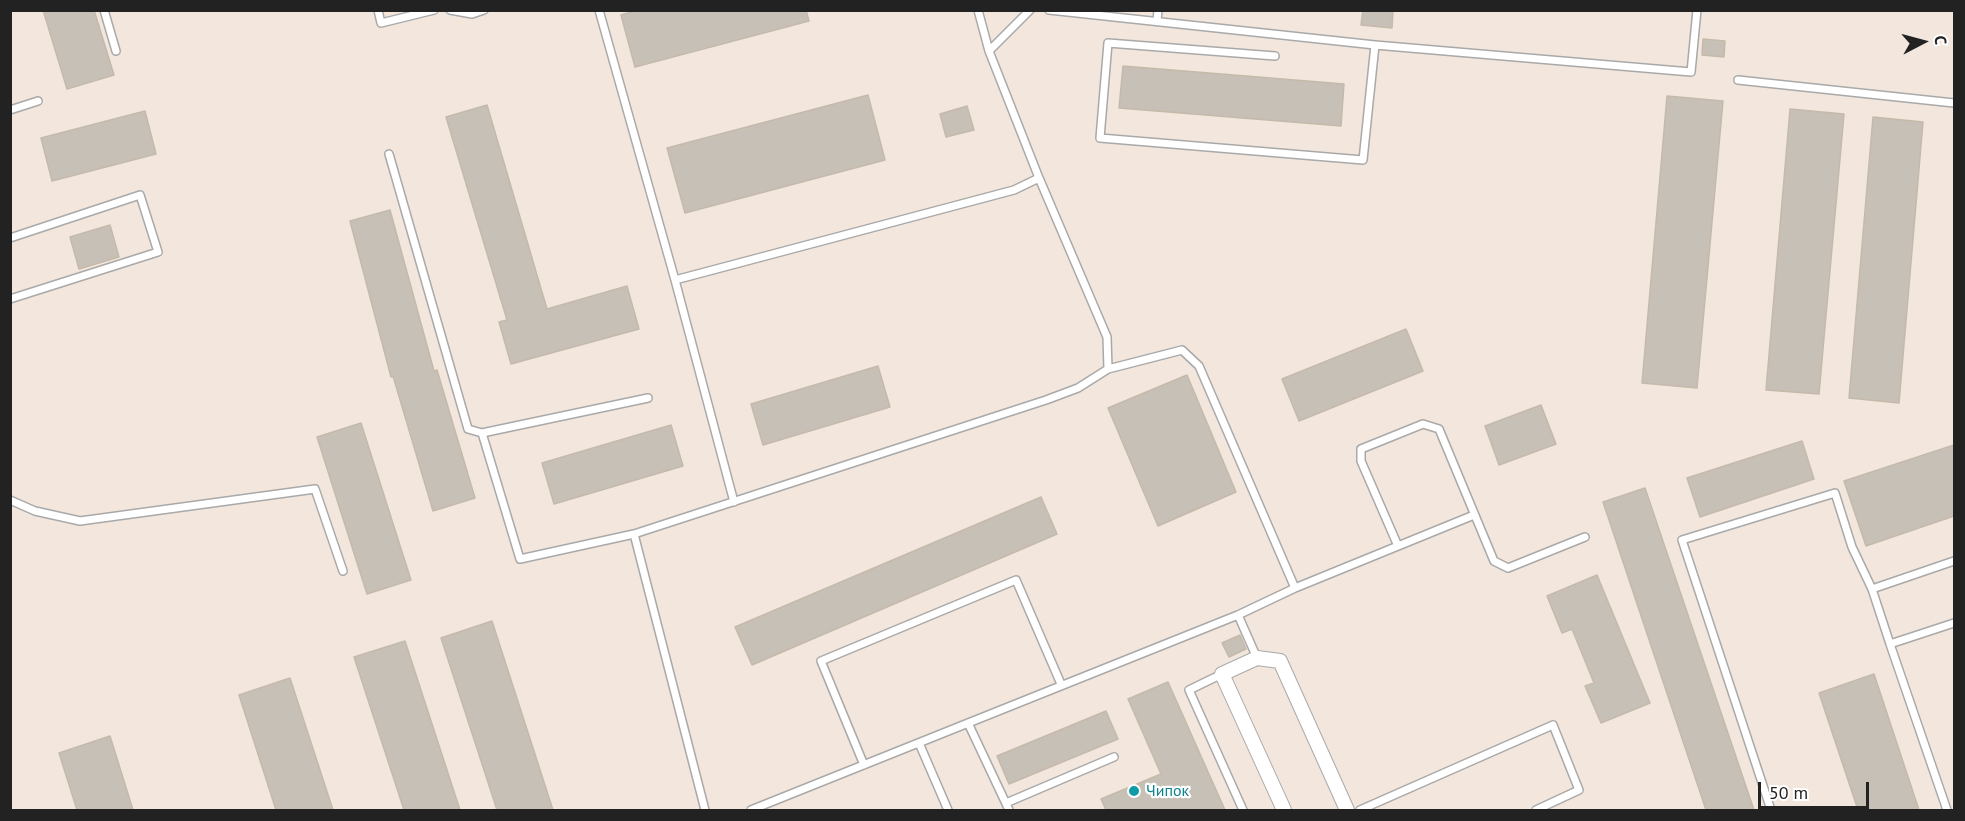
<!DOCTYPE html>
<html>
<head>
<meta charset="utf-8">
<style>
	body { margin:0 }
	#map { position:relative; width:1965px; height:821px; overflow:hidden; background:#f2f0e9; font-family:"PT Sans",sans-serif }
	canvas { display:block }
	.frame { position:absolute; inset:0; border:12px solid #222; pointer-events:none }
	.north { position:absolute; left:1893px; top:12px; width:60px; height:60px; -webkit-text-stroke:4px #fff; paint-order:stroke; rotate:84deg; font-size:16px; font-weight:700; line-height:24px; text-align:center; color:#222 }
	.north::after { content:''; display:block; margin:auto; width:21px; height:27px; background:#222; clip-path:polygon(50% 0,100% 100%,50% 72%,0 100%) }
	.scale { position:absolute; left:1758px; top:782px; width:111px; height:27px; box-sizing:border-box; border:3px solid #222; border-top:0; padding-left:8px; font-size:18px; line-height:21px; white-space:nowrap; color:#222; -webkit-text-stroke:4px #fff; paint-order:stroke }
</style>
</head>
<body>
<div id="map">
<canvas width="1965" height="821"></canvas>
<div class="frame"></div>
<div class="north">С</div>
<div class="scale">50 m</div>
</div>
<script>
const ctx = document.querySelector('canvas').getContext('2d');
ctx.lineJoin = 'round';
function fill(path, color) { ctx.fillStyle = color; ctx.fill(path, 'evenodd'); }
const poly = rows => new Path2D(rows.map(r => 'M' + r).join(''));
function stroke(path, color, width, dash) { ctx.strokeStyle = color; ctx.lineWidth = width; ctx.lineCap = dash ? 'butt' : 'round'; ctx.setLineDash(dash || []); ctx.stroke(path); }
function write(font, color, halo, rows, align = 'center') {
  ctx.font = font + ' "PT Sans",sans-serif'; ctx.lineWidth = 4.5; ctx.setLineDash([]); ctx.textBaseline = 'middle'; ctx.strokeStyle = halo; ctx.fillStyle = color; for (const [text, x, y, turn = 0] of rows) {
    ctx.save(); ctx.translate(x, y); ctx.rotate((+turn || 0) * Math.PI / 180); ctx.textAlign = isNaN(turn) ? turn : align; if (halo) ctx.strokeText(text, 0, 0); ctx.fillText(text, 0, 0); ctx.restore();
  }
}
const military = poly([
	[11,11,1954,11,1954,810,11,810]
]);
const building = poly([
	[43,10,94,10,114,75,67,89,43,10],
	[638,10,806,10,809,21,635,67,621,15,638,10],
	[1363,10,1393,10,1392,28,1361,25,1363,10],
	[1703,39,1725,41,1724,57,1702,55,1703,39],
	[1123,66,1344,84,1341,126,1119,108,1123,66],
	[868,95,885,160,685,213,667,148,868,95],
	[1667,96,1723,101,1697,388,1642,383,1667,96],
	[487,105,547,309,627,286,639,329,511,364,499,322,507,320,446,117,487,105],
	[967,106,974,130,946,137,940,114,967,106],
	[1790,109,1844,114,1819,394,1766,390,1790,109],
	[145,111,156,154,52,181,41,138,145,111],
	[1873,117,1923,122,1899,403,1849,398,1873,117],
	[390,210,434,371,437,370,475,498,433,511,393,376,391,377,350,221,390,210],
	[110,225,119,257,79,269,70,237,110,225],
	[1406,329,1423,371,1299,421,1282,379,1406,329],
	[878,366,890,407,763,445,751,404,878,366],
	[1187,375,1236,492,1158,526,1108,408,1187,375],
	[1541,405,1556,444,1499,465,1485,426,1541,405],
	[361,423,411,580,367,594,317,437,361,423],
	[671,425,683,466,554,504,542,463,671,425],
	[1802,441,1814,479,1700,517,1687,478,1802,441],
	[1954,445,1954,516,1866,546,1844,481,1954,445],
	[1645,488,1754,810,1706,810,1603,502,1645,488],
	[1041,497,1057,534,752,665,735,627,1041,497],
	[1597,575,1650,703,1601,723,1585,686,1594,683,1572,629,1562,633,1547,596,1597,575],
	[492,621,553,810,497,810,441,638,492,621],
	[1240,635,1246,649,1229,657,1222,643,1240,635],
	[405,641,460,810,404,810,354,657,405,641],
	[1874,674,1919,810,1858,810,1819,693,1874,674],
	[290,678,333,810,276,810,239,695,290,678],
	[1168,682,1225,810,1106,810,1101,799,1161,774,1128,699,1168,682],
	[1106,711,1118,739,1009,784,997,756,1106,711],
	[110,736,133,810,77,810,59,753,110,736]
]);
const lane = poly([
	[104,10,116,51],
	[378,10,381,23,434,10],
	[450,10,472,14,484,10],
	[599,10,675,280,734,502],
	[1049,10,1375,45,1691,72,1697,10],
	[1157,21,1158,10],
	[989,51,1030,10],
	[1275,56,1108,43,1100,138,1363,160,1375,45],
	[1738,80,1954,103],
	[10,110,38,101],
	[389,154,468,429,482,433,648,398],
	[10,238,140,195,158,252,10,299],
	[675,280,1014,190,1039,178],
	[1108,369,1182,350,1199,366,1295,588],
	[482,433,520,559,634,534],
	[10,500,35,511,80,521,315,489,343,571],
	[1398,546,1361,461,1361,449,1423,424,1439,429,1494,561,1508,568,1585,537],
	[1872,589,1954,561],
	[1238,615,1295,588,1474,515],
	[1222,674,1189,690,1243,810],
	[968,723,1009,810],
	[919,743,948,810],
	[864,765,821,661,1016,580,1061,684],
	[1006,803,1114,757],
	[705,810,634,534,1046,400,1078,388,1108,369,1107,337,1039,178,989,51,978,10],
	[751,810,1238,615,1257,658],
	[1360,810,1553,725,1579,790,1536,810],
	[1771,810,1682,540,1835,493,1852,547,1872,589,1890,644],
	[1947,810,1890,644,1954,623]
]);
const street = poly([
	[1284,810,1222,674,1257,658,1280,661,1347,810]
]);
const markers = [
	[1134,791,6,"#0f9aa8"]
];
const cultureNames = [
	["Чипок",1146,791]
];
fill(military, '#f3e6dc');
fill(building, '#c7c0b7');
stroke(building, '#c5baaa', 1.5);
stroke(lane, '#a9a9a9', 10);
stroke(street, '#a9a9a9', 16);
stroke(lane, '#fff', 7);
stroke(street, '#fff', 14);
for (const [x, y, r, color] of markers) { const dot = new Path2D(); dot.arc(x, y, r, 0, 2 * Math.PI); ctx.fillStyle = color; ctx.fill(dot); stroke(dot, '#fff', 2); }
write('16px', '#0d838f', '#fff', cultureNames, 'left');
</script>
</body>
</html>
